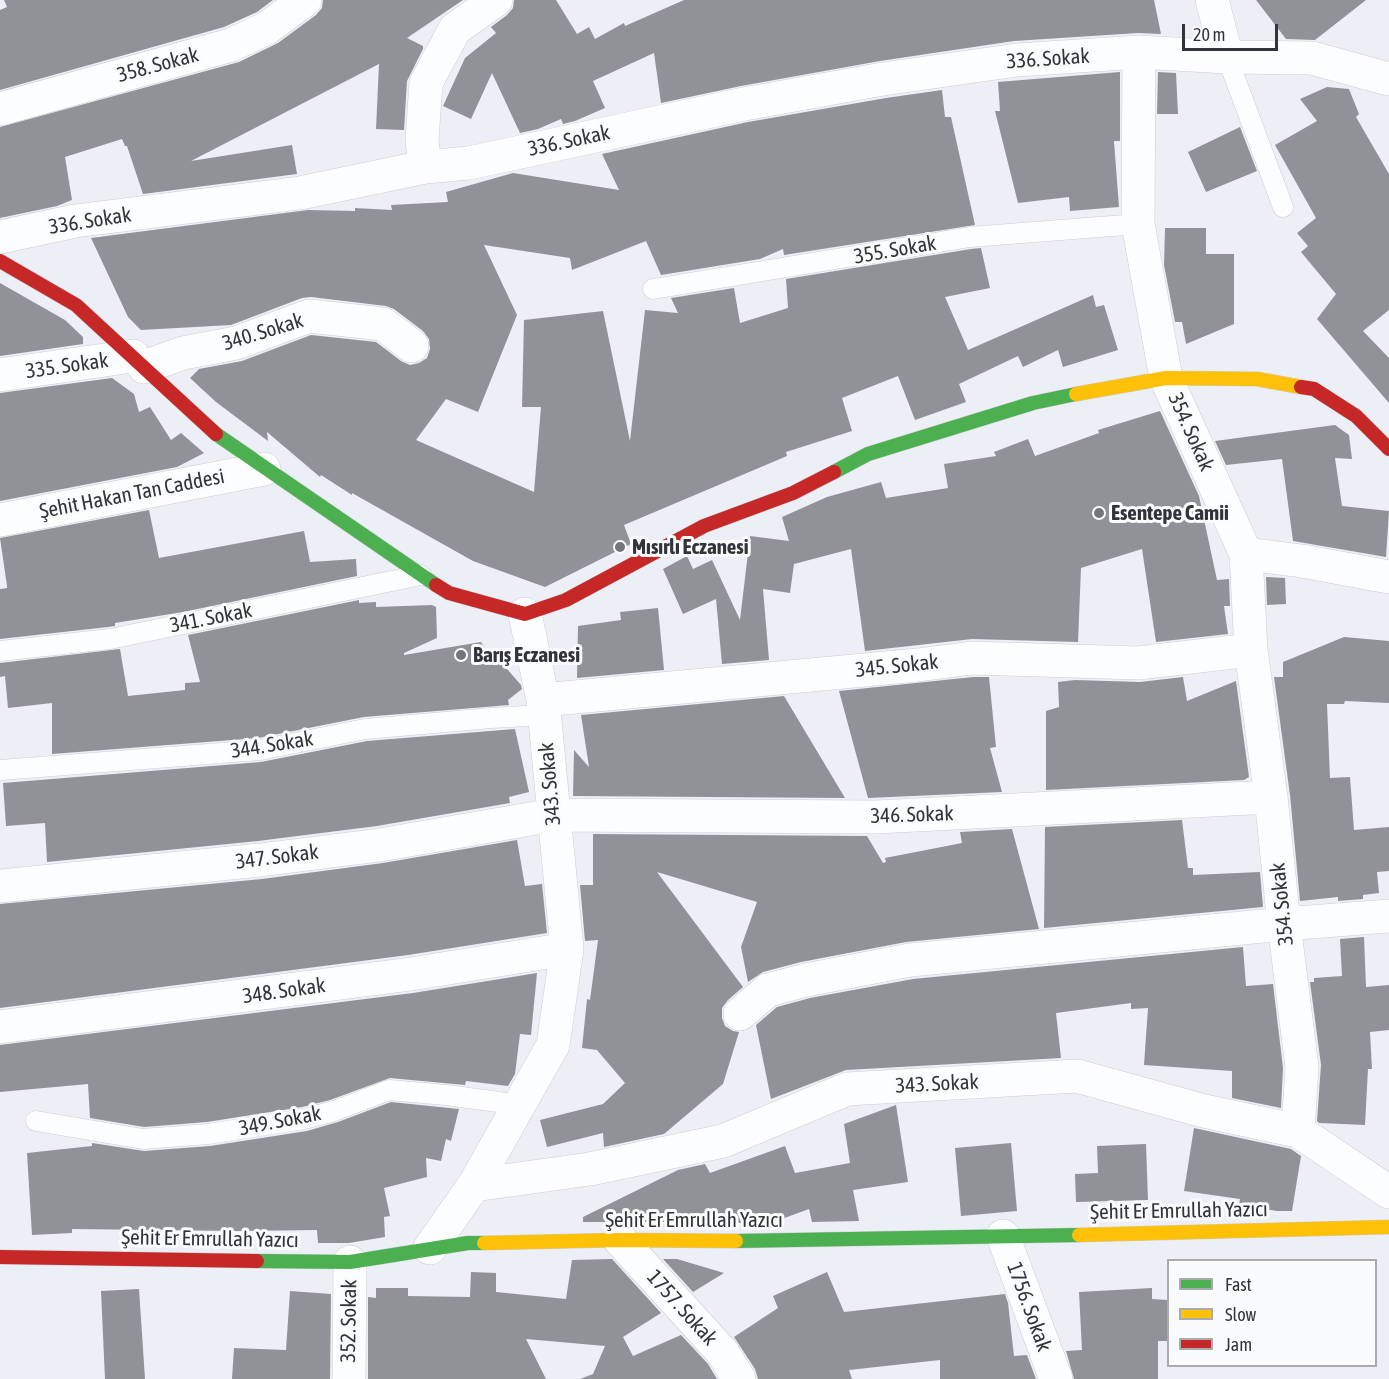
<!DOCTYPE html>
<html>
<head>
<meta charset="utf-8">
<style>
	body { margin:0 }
	#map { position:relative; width:1389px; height:1379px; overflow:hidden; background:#edeff7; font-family:"Asap Condensed",sans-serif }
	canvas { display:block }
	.legend { position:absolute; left:1167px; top:1259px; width:210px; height:108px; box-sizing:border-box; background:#fafbfd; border:2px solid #aaabaf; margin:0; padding:8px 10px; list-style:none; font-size:18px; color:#323439 }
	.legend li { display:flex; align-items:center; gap:12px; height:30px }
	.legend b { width:30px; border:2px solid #aaabaf }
	.scale { position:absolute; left:1182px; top:24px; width:96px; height:27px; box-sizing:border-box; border:3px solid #323439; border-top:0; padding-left:8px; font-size:18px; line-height:21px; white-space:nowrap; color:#323439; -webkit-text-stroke:4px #fafbfd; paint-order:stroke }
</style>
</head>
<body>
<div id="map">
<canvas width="1389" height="1379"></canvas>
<ul class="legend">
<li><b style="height:8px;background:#4caf50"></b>Fast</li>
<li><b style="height:8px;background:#ffc107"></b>Slow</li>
<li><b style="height:8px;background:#c62828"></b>Jam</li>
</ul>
<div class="scale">20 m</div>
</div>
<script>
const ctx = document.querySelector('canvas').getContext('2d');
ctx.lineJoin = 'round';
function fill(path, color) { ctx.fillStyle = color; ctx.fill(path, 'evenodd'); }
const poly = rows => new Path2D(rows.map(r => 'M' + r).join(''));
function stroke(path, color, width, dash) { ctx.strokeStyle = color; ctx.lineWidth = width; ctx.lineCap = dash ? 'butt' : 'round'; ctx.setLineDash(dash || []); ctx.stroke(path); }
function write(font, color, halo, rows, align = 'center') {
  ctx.font = font + ' "Asap Condensed",sans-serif'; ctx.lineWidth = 6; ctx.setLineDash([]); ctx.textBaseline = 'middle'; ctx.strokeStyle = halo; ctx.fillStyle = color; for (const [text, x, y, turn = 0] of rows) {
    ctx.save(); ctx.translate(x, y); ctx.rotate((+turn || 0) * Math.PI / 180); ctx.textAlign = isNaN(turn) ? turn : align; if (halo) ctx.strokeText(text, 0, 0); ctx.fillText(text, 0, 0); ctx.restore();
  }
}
const building = poly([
	[4,0,273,0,257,12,224,27,0,90,0,10,7,7],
	[323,0,463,0,407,38,423,46,423,49,407,81,404,130,376,129,379,64,191,161,292,145,297,174,143,194,127,146,125,146,122,139,65,157,72,200,57,206,0,218,0,127,239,62,278,43,316,15,322,8],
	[514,0,556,0,577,34,589,27,595,39,624,23,625,26,684,0,1154,0,1161,34,1138,33,1014,41,880,61,741,86,661,103,654,53,593,81,605,108,575,121,563,124,561,119,538,129,520,133,492,73,471,119,443,106,465,58,496,33,491,27,507,15,513,8],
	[1256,0,1366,0,1315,40,1286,39],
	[1120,72,1120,141,1114,141,1119,207,1070,211,1069,197,1018,203,995,111,1000,111,998,82],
	[1158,72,1176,73,1178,114,1157,114],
	[1327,87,1349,89,1359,114,1356,117,1389,174,1389,310,1363,331,1389,358,1389,403,1317,319,1336,294,1301,252,1308,246,1297,233,1316,218,1275,145,1317,121,1300,99],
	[942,90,945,117,951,117,975,225,784,255,783,249,760,259,661,275,646,241,572,270,570,258,484,245,517,315,478,412,446,399,416,440,534,492,541,407,522,407,524,320,603,311,630,441,645,310,678,313,671,298,734,288,740,323,788,308,786,279,971,249,981,248,990,288,945,297,968,350,1093,295,1096,307,1104,305,1118,350,1063,367,1058,350,1023,367,1018,356,959,384,966,402,915,420,898,376,842,398,852,431,786,452,787,456,624,525,631,544,545,587,473,561,352,493,352,495,321,475,320,477,267,432,268,441,216,402,190,378,199,369,242,361,311,335,376,342,401,361,410,365,419,363,427,358,430,349,429,339,423,331,394,309,386,306,311,297,302,298,231,325,141,330,128,317,91,238,308,210,355,211,355,208,392,210,391,205,448,202,446,192,513,173,619,190,602,154,748,122,886,98],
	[1240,127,1257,171,1206,192,1188,152],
	[1165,228,1206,228,1206,254,1234,254,1234,324,1186,344,1182,322,1175,322,1164,265],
	[0,283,65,320,83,337,83,344,0,356],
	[112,378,134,394,139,412,150,407,171,440,181,433,204,453,177,467,0,501,0,393],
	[1160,411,1199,496,1217,580,1229,579,1230,606,1224,606,1228,634,1156,642,1142,549,1081,568,1078,642,972,639,865,651,851,549,794,564,790,593,763,589,769,660,722,664,716,599,683,614,663,569,687,556,693,569,712,560,740,620,750,536,789,541,782,517,827,497,881,482,886,498,948,488,944,464,996,456,994,452,1028,439,1035,456,1099,433,1098,430],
	[1335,425,1349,435,1352,459,1335,458,1342,506,1389,511,1386,557,1293,541,1282,459,1226,465,1215,441],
	[149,510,159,558,304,531,310,562,356,559,357,576,183,612,115,623,115,626,108,627,0,639,0,589,7,588,7,586,0,538],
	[1266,577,1285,578,1286,604,1267,605],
	[359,600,359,603,376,602,376,607,432,605,436,607,437,638,404,653,404,655,481,642,496,665,500,661,521,685,522,689,508,700,509,705,364,717,258,738,52,754,52,703,8,708,5,676,0,677,0,663,120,649,128,696,185,690,185,683,200,682,188,635],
	[658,608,664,670,577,678,578,626,621,620,620,612],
	[1344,637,1389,641,1389,703,1345,701,1344,704,1327,704,1330,778,1350,777,1354,830,1389,827,1389,871,1377,872,1379,893,1363,895,1363,899,1338,901,1338,897,1300,901,1290,795,1274,677,1283,677,1283,662],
	[973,677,989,677,996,747,990,748,1002,792,868,798,839,691],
	[1183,677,1187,701,1236,681,1249,777,1244,780,1046,790,1046,711,1059,707,1058,682,1075,680,1140,682],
	[784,696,845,798,573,796,574,750,589,767,581,715],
	[515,729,529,792,509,797,510,803,377,826,258,841,47,862,45,823,6,826,3,783,261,762,367,741],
	[1182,820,1188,868,1193,868,1193,875,1260,872,1263,907,1044,928,1045,827],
	[1012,829,1039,929,906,942,801,962,763,972,748,982,741,947,757,902,657,872,743,987,728,1000,722,1008,722,1018,725,1026,733,1031,739,1032,723,1084,664,1134,604,1147,603,1133,547,1147,540,1120,603,1104,625,1083,597,1050,582,1048,587,999,590,1000,598,940,585,941,580,885,593,885,593,834,867,836,883,863,886,862,885,858,962,843,960,832],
	[517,840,525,886,542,884,547,933,408,955,0,1008,0,904,262,879,383,863],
	[1364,937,1366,987,1389,985,1389,1030,1370,1032,1372,1069,1368,1069,1365,1125,1319,1123,1317,1121,1321,1065,1310,982,1314,982,1314,978,1342,976,1340,939],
	[1243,947,1246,986,1273,984,1283,1068,1281,1108,1232,1098,1232,1071,1144,1065,1148,1008,1131,1009,1131,1003,1056,1013,1061,1058,846,1070,771,1099,756,1025,777,1007,810,998,913,979],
	[537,973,531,1035,520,1034,515,1074,508,1086,466,1081,465,1085,390,1078,330,1100,302,1107,207,1122,144,1127,90,1118,88,1084,0,1092,0,1045,413,993],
	[391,1102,459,1109,451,1141,446,1139,441,1161,426,1158,427,1177,384,1188,390,1216,384,1217,385,1237,349,1243,318,1243,317,1230,238,1231,72,1229,72,1233,32,1235,27,1153,92,1146,92,1143,144,1151,210,1146,307,1131,338,1122],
	[896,1105,908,1182,853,1190,859,1221,812,1222,809,1209,771,1223,737,1223,732,1210,707,1222,583,1222,583,1217,678,1170,705,1164,710,1173,785,1146,795,1173,850,1163,844,1124],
	[1194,1128,1291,1149,1301,1156,1292,1211,1277,1211,1239,1205,1240,1199,1184,1191],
	[1011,1143,1017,1211,961,1216,955,1148],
	[1146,1144,1148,1200,1076,1202,1075,1174,1098,1173,1097,1146],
	[612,1259,661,1313,623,1337,633,1356,681,1335,708,1364,717,1379,580,1379,593,1374,605,1346,526,1339,546,1379,368,1379,368,1297,376,1298,376,1288,408,1288,408,1296,470,1297,471,1272,496,1273,496,1292,566,1299,572,1260],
	[663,1259,677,1259,724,1273,693,1292],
	[827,1272,844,1312,1005,1294,1008,1303,1014,1356,1027,1355,1036,1379,940,1379,940,1360,849,1370,852,1379,758,1379,755,1369,734,1337,778,1308,773,1296],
	[1152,1288,1152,1299,1168,1300,1168,1341,1158,1341,1158,1379,1074,1379,1066,1351,1082,1350,1079,1292],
	[139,1289,145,1379,105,1379,101,1291],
	[290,1291,331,1294,330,1379,232,1379,234,1348,286,1350]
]);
const lane = poly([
	[1227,57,1283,207],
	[653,289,970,237,1138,224],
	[0,651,110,639,421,575],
	[0,770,260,750,365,729,491,718,544,715],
	[36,1121,143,1139,208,1134,304,1119,334,1111,389,1090,446,1095,521,1105]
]);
const street = poly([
	[1212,0,1227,57,1139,52,1138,224,1166,378,1246,554,1251,650,1271,797,1284,924,1302,1067,1298,1131],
	[1227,57,1312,58,1389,79],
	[0,109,231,45,267,28,305,0],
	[425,167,422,140,426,83,455,29,496,0],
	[0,237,75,221,300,193,425,167,469,163,744,104,883,79,1017,60,1139,52],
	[144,367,183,353,236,343,309,316,383,324,412,346],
	[0,375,133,356],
	[0,520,264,469],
	[1246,554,1302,561,1389,577],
	[543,700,918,665,972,658,1138,663,1251,650],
	[0,886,260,860,380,845,553,815,876,817,1271,797],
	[740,1014,768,990,806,980,910,960,1284,924,1389,916],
	[0,1027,411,974,567,949],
	[474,1185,590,1169,723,1141,847,1089,1077,1076,1204,1111,1298,1131,1389,1192],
	[1003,1236,1056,1379],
	[620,1240,723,1353,739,1379],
	[430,1248,474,1185,553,1045,567,949,543,700,525,614],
	[349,1379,350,1262]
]);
const fast = poly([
	[216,434,436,585],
	[834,472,868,454,1033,403,1076,394],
	[736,1241,1079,1235],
	[257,1261,350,1262,468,1243,484,1243]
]);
const slow = poly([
	[1076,394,1166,378,1257,379,1301,387],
	[1079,1235,1389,1227],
	[484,1243,620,1240,736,1241]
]);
const jam = poly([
	[0,261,76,305,216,434],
	[1301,387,1314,389,1356,416,1389,449],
	[436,585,449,593,525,614,566,600,704,526,793,493,834,472],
	[0,1257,257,1261]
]);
const markers = [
	[1099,513,6,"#73757c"],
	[620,547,6,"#73757c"],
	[461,655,6,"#73757c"]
];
const streetNames = [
	["336. Sokak",1048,59,-4],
	["358. Sokak",158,65,-15],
	["336. Sokak",569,141,-12],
	["336. Sokak",90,221,-9],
	["355. Sokak",895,250,-10],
	["340. Sokak",263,332,-17],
	["335. Sokak",67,366,-8],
	["354. Sokak",1191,432,66],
	["Şehit Hakan Tan Caddesi",132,494,-11],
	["341. Sokak",211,618,-11],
	["345. Sokak",897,666,-6],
	["344. Sokak",272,745,-9],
	["343. Sokak",550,784,-95],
	["346. Sokak",912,815,-2],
	["347. Sokak",277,857,-7],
	["354. Sokak",1282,904,-96],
	["348. Sokak",284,991,-8],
	["343. Sokak",937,1084,-3],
	["349. Sokak",280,1121,-11],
	["Şehit Er Emrullah Yazıcı",1179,1211,-1],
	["Şehit Er Emrullah Yazıcı",694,1220],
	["Şehit Er Emrullah Yazıcı",210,1239,1],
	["1756. Sokak",1029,1307,70],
	["1757. Sokak",682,1308,48],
	["352. Sokak",349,1321,-89]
];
const poiNames = [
	["Esentepe Camii",1111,513],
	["Mısırlı Eczanesi",632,547],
	["Barış Eczanesi",473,655]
];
fill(building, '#909297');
stroke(lane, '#cbcdd3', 21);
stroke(street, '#cbcdd3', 34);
stroke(fast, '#cbcdd3', 15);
stroke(slow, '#cbcdd3', 15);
stroke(jam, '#cbcdd3', 15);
stroke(lane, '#fcfdfe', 20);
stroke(street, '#fcfdfe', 33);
stroke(fast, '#4caf50', 14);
stroke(slow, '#ffc107', 14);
stroke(jam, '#c62828', 14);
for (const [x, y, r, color] of markers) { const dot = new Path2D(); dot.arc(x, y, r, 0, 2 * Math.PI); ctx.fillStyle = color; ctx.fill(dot); stroke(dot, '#fafbfd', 2); }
write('21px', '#323439', '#fafbfd', streetNames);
write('bold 21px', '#323439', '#fafbfd', poiNames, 'left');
</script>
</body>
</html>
